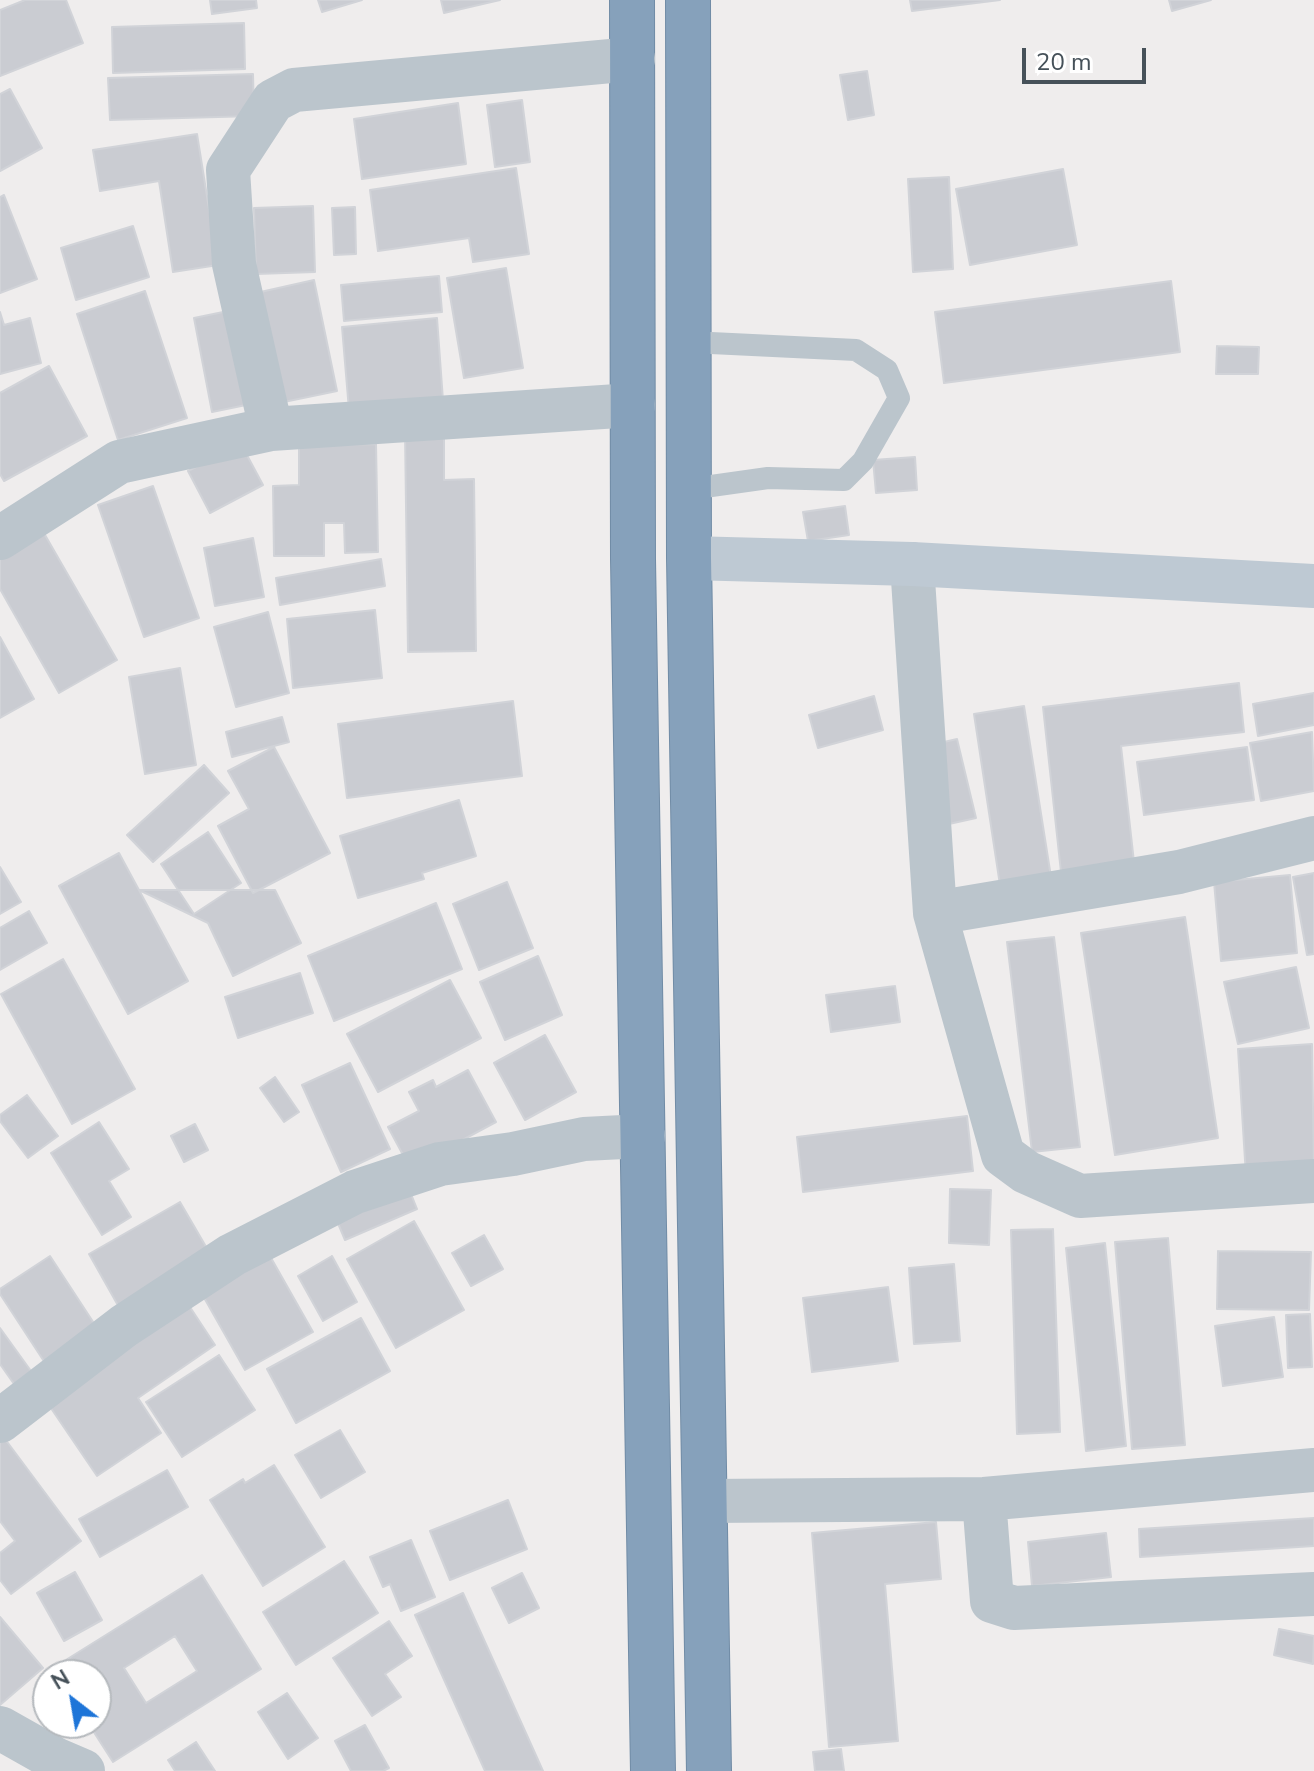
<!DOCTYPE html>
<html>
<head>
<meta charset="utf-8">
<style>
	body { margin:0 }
	#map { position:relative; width:1314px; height:1771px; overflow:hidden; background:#efeded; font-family:"Nunito Sans",sans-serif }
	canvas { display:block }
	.north { position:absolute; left:32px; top:1659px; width:80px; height:80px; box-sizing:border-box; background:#fff; border:2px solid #b5b9bd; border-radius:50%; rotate:329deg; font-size:22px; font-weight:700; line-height:32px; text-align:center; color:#465159 }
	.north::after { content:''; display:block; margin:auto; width:28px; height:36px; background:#1e75d8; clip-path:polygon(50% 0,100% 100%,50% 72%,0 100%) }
	.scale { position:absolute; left:1022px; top:48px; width:124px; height:36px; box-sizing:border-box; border:4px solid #465159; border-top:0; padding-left:10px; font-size:24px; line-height:28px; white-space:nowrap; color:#465159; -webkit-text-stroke:6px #fff; paint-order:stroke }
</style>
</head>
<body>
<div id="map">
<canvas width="1314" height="1771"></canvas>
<div class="north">N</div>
<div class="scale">20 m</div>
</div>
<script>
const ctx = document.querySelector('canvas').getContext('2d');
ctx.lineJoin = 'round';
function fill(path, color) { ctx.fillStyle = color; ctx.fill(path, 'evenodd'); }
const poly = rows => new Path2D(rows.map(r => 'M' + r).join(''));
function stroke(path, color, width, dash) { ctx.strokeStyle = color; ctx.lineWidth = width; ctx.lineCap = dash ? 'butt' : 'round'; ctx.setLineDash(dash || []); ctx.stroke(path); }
const building = poly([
	[25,0,66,0,83,43,0,76,0,10,25,0],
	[210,0,256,0,257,8,212,14,210,0],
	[318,0,362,0,322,12,318,0],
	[441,0,500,0,444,13,441,0],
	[910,0,1000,0,912,11,910,0],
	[1169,0,1211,0,1172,11,1169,0],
	[244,23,245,69,113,73,112,27,244,23],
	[867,71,874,115,848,120,840,75,867,71],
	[253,74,254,116,110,120,108,78,253,74],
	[10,89,42,148,0,171,0,94,10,89],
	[522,100,530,162,495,167,487,105,522,100],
	[458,103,466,164,362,179,354,119,458,103],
	[197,134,218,265,173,272,159,181,100,191,93,150,197,134],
	[516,168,529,254,473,262,469,238,378,251,370,190,516,168],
	[1063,169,1077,245,970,265,956,189,1063,169],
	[949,177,953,269,913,272,908,179,949,177],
	[4,195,37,279,0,293,0,197,4,195],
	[313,206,315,272,256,274,254,208,313,206],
	[355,207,356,254,334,255,332,208,355,207],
	[133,226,149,277,76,300,61,248,133,226],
	[506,268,523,368,464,378,447,278,506,268],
	[439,276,442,312,344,321,341,285,439,276],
	[314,280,337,391,279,403,256,293,314,280],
	[1171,281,1180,352,944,383,935,312,1171,281],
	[145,291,187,418,118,440,77,314,145,291],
	[228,311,246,405,212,412,194,318,228,311],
	[0,312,4,325,30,318,41,363,0,374,0,312],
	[437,318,444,414,350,422,342,327,437,318],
	[1217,346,1259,347,1258,374,1216,374,1217,346],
	[49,366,87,436,4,481,0,474,0,393,49,366],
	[405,432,444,432,444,480,474,479,476,651,408,652,405,432],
	[241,444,263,485,210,513,188,471,241,444],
	[376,444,378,552,345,553,344,523,324,523,324,556,274,556,273,486,299,485,299,445,376,444],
	[915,457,917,490,876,493,873,460,915,457],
	[153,486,199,618,144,637,98,505,153,486],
	[845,506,849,535,808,541,803,512,845,506],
	[41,528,117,660,59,693,0,589,0,552,41,528],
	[253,538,264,597,215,606,204,548,253,538],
	[381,559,385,586,280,605,276,578,381,559],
	[375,610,382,678,293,688,287,619,375,610],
	[268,612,289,693,236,707,214,627,268,612],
	[0,637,34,699,0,718,0,637],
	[180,668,196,765,145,774,129,677,180,668],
	[1239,683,1244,732,1121,746,1134,862,1061,872,1043,707,1239,683],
	[1314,693,1314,725,1258,736,1253,704,1314,693],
	[874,696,883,730,818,748,809,715,874,696],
	[513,701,522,776,347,798,338,724,513,701],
	[1024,706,1051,877,1000,885,974,714,1024,706],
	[282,717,289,742,232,757,226,732,282,717],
	[1312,732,1314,791,1261,801,1250,743,1312,732],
	[957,739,976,818,949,824,931,745,957,739],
	[274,747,330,853,253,893,218,826,249,809,228,771,274,747],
	[1247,747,1254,800,1144,815,1137,762,1247,747],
	[204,765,229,793,153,862,127,835,204,765],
	[459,800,476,856,422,873,424,879,358,898,340,836,459,800],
	[208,832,241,883,194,914,161,864,208,832],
	[119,853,188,981,128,1014,59,886,119,853],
	[0,867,21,902,0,914,0,867],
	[1314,873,1314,954,1307,955,1293,877,1314,873],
	[1290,875,1297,953,1221,961,1214,882,1290,875],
	[507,882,533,948,479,970,453,904,507,882],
	[139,890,275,890,301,943,233,976,208,923,139,890],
	[436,903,462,969,334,1021,308,956,436,903],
	[29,911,47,943,0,970,0,928,29,911],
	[1185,917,1218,1138,1115,1155,1081,933,1185,917],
	[1054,937,1080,1147,1032,1152,1007,942,1054,937],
	[538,956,562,1015,505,1040,480,982,538,956],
	[63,959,135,1089,72,1124,1,994,63,959],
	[1296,967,1309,1028,1238,1044,1224,982,1296,967],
	[300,973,313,1013,238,1038,225,997,300,973],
	[450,980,481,1038,378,1092,347,1034,450,980],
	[895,986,900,1022,831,1032,826,995,895,986],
	[545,1035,576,1092,525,1120,494,1063,545,1035],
	[1312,1044,1314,1171,1246,1176,1238,1049,1312,1044],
	[350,1063,390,1149,341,1172,302,1085,350,1063],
	[468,1070,496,1122,410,1168,388,1127,419,1111,409,1092,433,1080,436,1087,468,1070],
	[275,1077,299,1112,284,1122,260,1088,275,1077],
	[27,1095,58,1136,28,1158,0,1121,0,1115,27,1095],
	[967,1116,973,1171,803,1192,797,1137,967,1116],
	[99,1122,129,1169,109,1181,131,1217,102,1235,51,1153,99,1122],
	[195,1124,208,1150,184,1162,171,1136,195,1124],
	[405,1179,417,1209,345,1240,332,1209,405,1179],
	[950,1189,991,1190,989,1245,949,1243,950,1189],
	[180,1202,212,1257,120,1309,89,1254,180,1202],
	[414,1221,464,1310,396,1348,347,1259,414,1221],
	[1053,1229,1060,1432,1017,1434,1011,1230,1053,1229],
	[484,1235,503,1269,471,1286,452,1253,484,1235],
	[1168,1238,1185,1445,1132,1449,1115,1242,1168,1238],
	[1105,1243,1126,1446,1086,1451,1066,1248,1105,1243],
	[266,1249,313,1332,245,1370,198,1287,266,1249],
	[1218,1251,1311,1252,1309,1310,1217,1309,1218,1251],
	[50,1256,101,1334,49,1369,0,1294,0,1289,50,1256],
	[332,1256,357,1302,323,1321,298,1276,332,1256],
	[954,1264,960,1341,914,1344,909,1268,954,1264],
	[888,1287,898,1361,812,1372,803,1298,888,1287],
	[184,1298,215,1345,138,1398,161,1433,97,1476,42,1395,184,1298],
	[1310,1314,1312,1367,1288,1368,1286,1315,1310,1314],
	[1274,1317,1283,1377,1223,1386,1215,1326,1274,1317],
	[361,1318,390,1371,296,1423,267,1369,361,1318],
	[0,1328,31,1371,14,1384,0,1364,0,1328],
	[219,1355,255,1410,182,1457,146,1402,219,1355],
	[340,1430,365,1472,321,1498,295,1455,340,1430],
	[5,1439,81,1541,11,1594,0,1580,0,1553,15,1541,0,1521,0,1442,5,1439],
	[274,1465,325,1547,263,1586,210,1500,243,1479,245,1483,274,1465],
	[167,1470,188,1507,100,1557,79,1519,167,1470],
	[508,1500,527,1549,450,1580,430,1531,508,1500],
	[1314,1518,1314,1546,1140,1557,1139,1529,1314,1518],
	[936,1522,941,1579,885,1584,898,1741,829,1747,812,1533,936,1522],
	[1106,1533,1111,1577,1032,1586,1028,1542,1106,1533],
	[411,1540,435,1597,401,1611,390,1584,383,1587,370,1557,411,1540],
	[344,1561,378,1613,296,1665,263,1612,344,1561],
	[75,1572,102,1620,64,1641,37,1593,75,1572],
	[522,1573,539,1608,509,1623,492,1588,522,1573],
	[202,1575,261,1669,113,1762,88,1723,96,1723,96,1675,57,1675,53,1668,202,1575],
	[175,1636,197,1671,146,1703,124,1668,175,1636],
	[463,1593,543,1771,485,1771,415,1615,463,1593],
	[0,1617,43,1668,0,1705,0,1617],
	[389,1621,412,1656,385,1674,401,1697,372,1716,333,1658,389,1621],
	[1279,1629,1314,1636,1313,1664,1274,1655,1279,1629],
	[287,1693,318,1738,288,1759,258,1712,287,1693],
	[365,1725,389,1768,383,1771,351,1771,335,1741,365,1725],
	[196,1742,215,1771,175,1771,168,1760,196,1742],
	[841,1749,844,1771,815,1771,813,1752,841,1749]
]);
const lane = poly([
	[690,489,768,478,844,480,863,461,899,398,887,370,856,350,690,342]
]);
const street = poly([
	[271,429,234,264,228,170,273,101,294,90,633,59],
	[0,538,119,462,271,429,633,405],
	[912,564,935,913,1003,1155,1026,1172,1080,1196,1314,1181],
	[935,913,1179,872,1314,838],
	[0,1421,124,1326,232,1255,355,1192,440,1164,513,1154,584,1139,643,1136],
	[984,1499,992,1601,1014,1608,1314,1594],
	[706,1501,984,1499,1314,1470],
	[0,1728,55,1759,83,1771]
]);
const secondary = poly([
	[689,558,912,564,1314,586]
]);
const highway = poly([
	[632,0,633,559,653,1771],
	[688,0,689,558,709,1771]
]);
fill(building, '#caccd2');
stroke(building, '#d1d3d8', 2);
stroke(highway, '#718ca6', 46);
stroke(lane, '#bbc5cc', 22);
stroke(street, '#bbc5cc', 44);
stroke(secondary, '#bec9d3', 44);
stroke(highway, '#86a1bb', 44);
</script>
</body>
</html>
